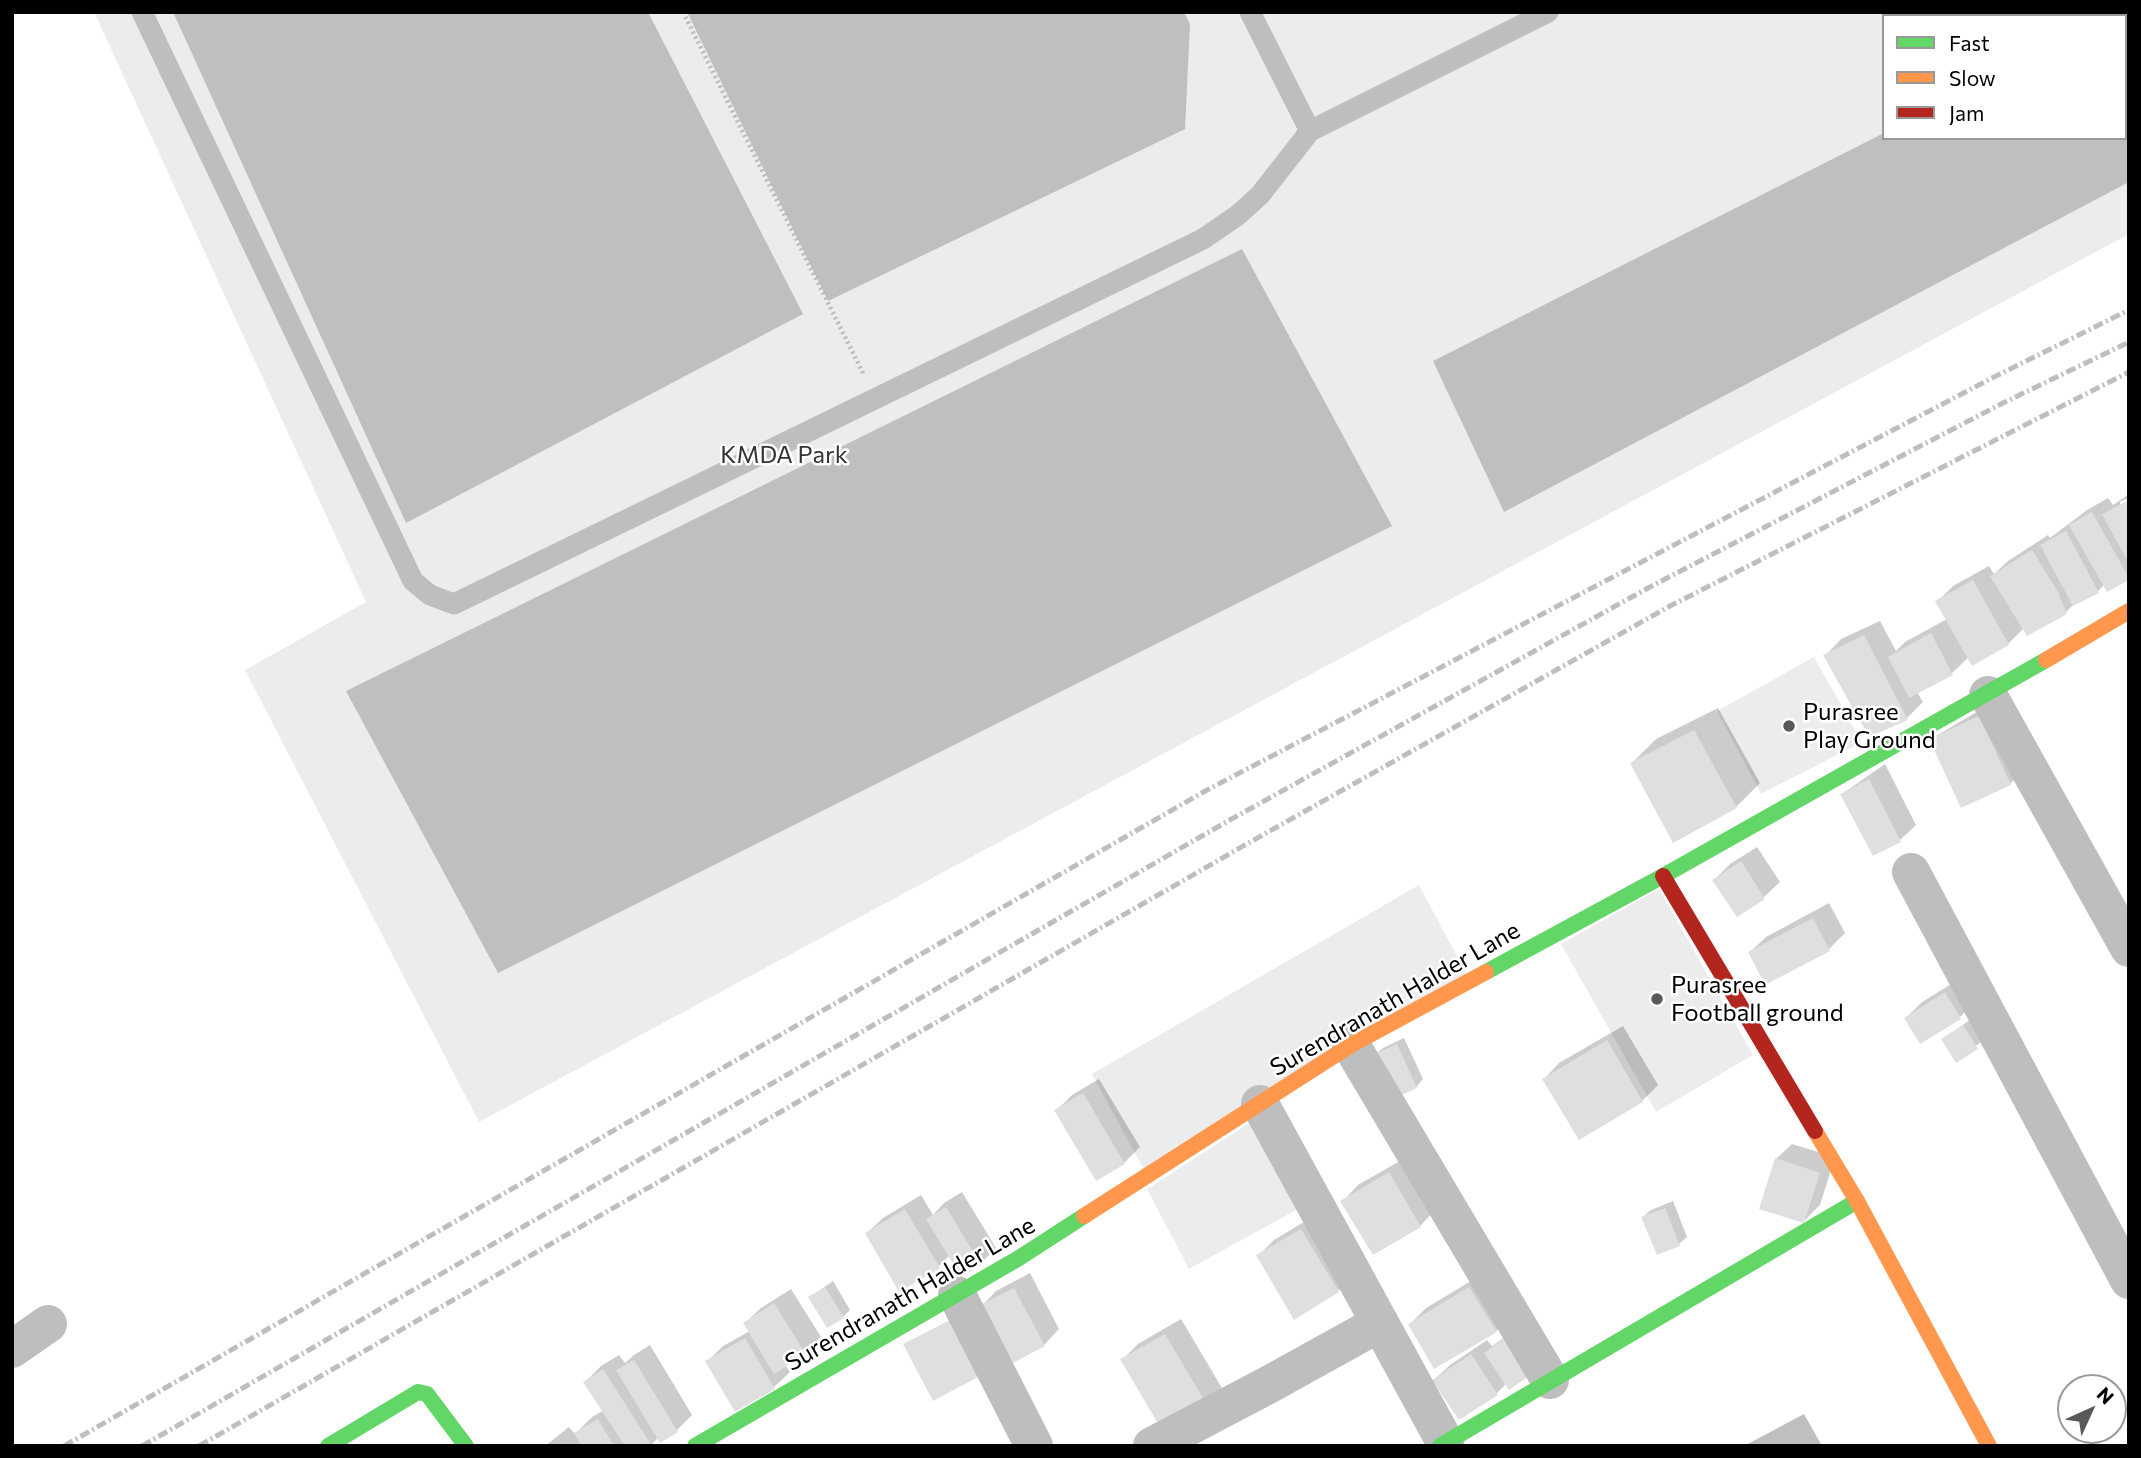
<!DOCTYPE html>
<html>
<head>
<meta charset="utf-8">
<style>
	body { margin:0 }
	#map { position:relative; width:2141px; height:1458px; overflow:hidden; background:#fff; font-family:Commissioner,sans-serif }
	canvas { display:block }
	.frame { position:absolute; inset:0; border:14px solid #000; pointer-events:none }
	.legend { position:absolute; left:1882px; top:14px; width:245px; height:126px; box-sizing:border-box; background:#fff; border:2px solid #999; margin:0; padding:9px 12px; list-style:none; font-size:21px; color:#000 }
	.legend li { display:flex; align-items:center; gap:14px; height:35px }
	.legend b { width:35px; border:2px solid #999 }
	.north { position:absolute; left:2057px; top:1374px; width:70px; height:70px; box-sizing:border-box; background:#fff; border:2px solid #999; border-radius:50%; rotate:45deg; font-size:19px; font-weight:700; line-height:28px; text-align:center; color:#000 }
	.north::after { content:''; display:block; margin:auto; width:24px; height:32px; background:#595959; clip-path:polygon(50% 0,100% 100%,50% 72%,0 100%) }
</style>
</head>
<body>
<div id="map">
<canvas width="2141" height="1458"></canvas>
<div class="frame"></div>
<ul class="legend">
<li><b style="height:9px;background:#63d668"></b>Fast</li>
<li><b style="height:9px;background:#ff974d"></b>Slow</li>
<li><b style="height:9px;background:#b3261e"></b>Jam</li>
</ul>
<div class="north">N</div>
</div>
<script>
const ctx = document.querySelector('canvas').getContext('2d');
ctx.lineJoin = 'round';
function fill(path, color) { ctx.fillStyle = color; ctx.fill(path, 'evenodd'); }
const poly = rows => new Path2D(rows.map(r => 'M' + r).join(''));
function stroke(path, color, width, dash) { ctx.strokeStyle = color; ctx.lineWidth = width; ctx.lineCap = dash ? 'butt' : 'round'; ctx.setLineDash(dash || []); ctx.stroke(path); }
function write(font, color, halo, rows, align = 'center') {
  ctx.font = font + ' Commissioner,sans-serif'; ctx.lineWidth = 5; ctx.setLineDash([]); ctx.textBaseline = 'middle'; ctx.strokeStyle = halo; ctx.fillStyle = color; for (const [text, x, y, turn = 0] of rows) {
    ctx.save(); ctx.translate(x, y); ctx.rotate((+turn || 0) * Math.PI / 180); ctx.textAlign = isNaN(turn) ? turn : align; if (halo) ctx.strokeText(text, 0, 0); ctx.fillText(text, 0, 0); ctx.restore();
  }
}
const green = poly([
	[94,12,2129,12,2129,234,479,1122,245,670,366,602],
	[1884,16,2125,16,2125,138,1884,138],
	[1814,657,1862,742,1761,794,1717,711],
	[1419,885,1467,975,1144,1170,1092,1074],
	[1659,889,1753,1055,1656,1112,1561,944],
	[1251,1122,1298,1209,1189,1269,1147,1189]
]);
const water = poly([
	[173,12,648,12,803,314,406,523],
	[687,12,1184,12,1190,24,1185,129,828,301],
	[1884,133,1884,138,2125,138,2125,136,2129,143,2129,182,1504,512,1433,361],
	[1242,249,1392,526,498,973,346,691],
	[1804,1414,1822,1446,1744,1446]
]);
const shadow = poly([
	[2129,494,2129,498,2120,502,2120,506,2129,502,2129,578,2105,584,2097,592,2074,604,2066,612,2024,628,2008,644,1969,657,1952,673,1917,692,1923,702,1907,718,1826,655,1841,639,1880,621,1896,651,1905,642,1947,619,1938,601,1953,586,1989,566,1994,574,2008,561,2048,535,2050,538,2087,510,2108,498,2113,505],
	[1995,701,2026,768,2010,784,1931,739],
	[1718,708,1760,783,1736,807,1673,841,1632,763,1656,739],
	[1885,764,1916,825,1900,840,1842,794],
	[1757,847,1780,882,1764,897,1737,915,1714,880,1730,864],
	[1829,903,1845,933,1829,949,1750,952,1766,937],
	[1961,978,1976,1001,1960,1017,1920,1041,1906,1018,1922,1002],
	[1971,1019,1984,1040,1956,1060,1943,1039],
	[1623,1026,1658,1085,1642,1101,1544,1079,1559,1063],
	[1404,1038,1423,1079,1416,1087,1375,1055,1383,1048],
	[1099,1079,1140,1147,1124,1163,1056,1111,1072,1095],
	[1792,1144,1835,1157,1820,1205,1804,1221,1776,1159],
	[1405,1158,1435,1210,1420,1226,1343,1201,1358,1185],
	[962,1192,996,1248,980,1264,950,1255,939,1266,867,1233,883,1218,921,1195,933,1215,944,1203],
	[1673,1201,1687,1237,1679,1244,1658,1253,1643,1217,1651,1210],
	[1317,1214,1354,1275,1338,1291,1258,1256,1274,1240],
	[1486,1272,1512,1315,1496,1331,1410,1324,1426,1308],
	[1030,1273,1059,1329,1044,1345,981,1307,996,1291],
	[833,1281,850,1310,843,1317,810,1297],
	[791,1289,821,1337,805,1353,785,1365,790,1372,774,1387,707,1362,723,1346,750,1331,745,1323,761,1308],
	[1181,1319,1222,1388,1163,1429,1122,1360,1138,1344],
	[1513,1332,1506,1384,1497,1393,1434,1380,1450,1365,1487,1340,1492,1346],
	[650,1345,692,1415,677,1430,659,1437,650,1446,545,1446,569,1427,575,1434,592,1417,604,1410,585,1382,601,1366,619,1355,625,1363,634,1355]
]);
const building = poly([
	[2129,500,2129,564,2102,514],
	[2092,512,2129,578,2129,580,2107,592,2069,525],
	[2066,531,2099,593,2073,606,2040,545],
	[2032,550,2058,592,2067,614,2027,636,1990,576],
	[1973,580,2009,645,1972,666,1935,601],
	[1931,633,1953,675,1909,698,1888,657],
	[1864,635,1908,720,1869,737,1823,655],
	[1979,716,2011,785,1961,808,1929,739],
	[1694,730,1737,808,1673,843,1630,763],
	[1869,779,1901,842,1873,856,1840,794],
	[1741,861,1765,899,1737,917,1712,880],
	[1813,918,1830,951,1765,985,1748,952],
	[1945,992,1961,1019,1920,1044,1904,1018],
	[1963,1025,1978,1049,1956,1063,1941,1039],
	[1607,1040,1643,1102,1579,1140,1542,1079],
	[1397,1044,1417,1088,1393,1099,1373,1055],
	[1083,1093,1125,1164,1096,1181,1054,1110],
	[1775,1158,1820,1173,1804,1223,1759,1209],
	[1389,1172,1421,1227,1373,1255,1340,1201],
	[946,1207,981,1265,961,1277,926,1219],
	[1665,1208,1680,1246,1657,1255,1641,1217],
	[905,1209,940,1268,899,1292,865,1233],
	[1301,1229,1339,1292,1294,1320,1256,1255],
	[825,1287,844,1318,827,1328,808,1297],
	[1469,1287,1497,1332,1434,1369,1408,1324],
	[1014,1288,1045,1346,1009,1365,978,1306],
	[774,1303,806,1354,774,1374,743,1323],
	[950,1320,980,1376,933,1401,903,1344],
	[1165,1334,1207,1405,1163,1432,1120,1359],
	[745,1338,775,1389,735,1412,705,1361],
	[1505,1338,1529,1376,1509,1390,1484,1353],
	[1471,1354,1498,1395,1459,1420,1432,1380],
	[634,1360,678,1432,660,1443,616,1370],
	[603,1369,652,1446,625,1446,583,1382],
	[598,1419,614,1446,582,1446,574,1433]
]);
const path = poly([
	[683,12,864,375]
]);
const lane = poly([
	[142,12,413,581,430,595,454,604,1203,239,1238,215,1260,195,1310,131],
	[1250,12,1310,131,1548,12]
]);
const street = poly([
	[1988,695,2129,948],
	[1911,872,2129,1280],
	[1351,1045,1550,1380],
	[1260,1104,1445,1442],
	[957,1295,1034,1446],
	[12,1349,48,1324],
	[1152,1446,1270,1384,1380,1323]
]);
const fast = poly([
	[1486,972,1663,876,2046,660],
	[328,1446,418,1392,427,1394,466,1446],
	[695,1446,1019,1258,1084,1216],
	[1440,1446,1857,1201]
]);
const slow = poly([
	[2046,660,2129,611],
	[1815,1131,1857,1201,1989,1446],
	[1084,1216,1351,1045,1486,972]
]);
const jam = poly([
	[1663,876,1815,1131]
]);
const rail = poly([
	[64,1446,1207,790,1996,376,2129,310],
	[142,1446,1228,821,1648,588,2003,403,2129,342],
	[199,1446,1252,841,1670,606,2129,372]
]);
const markers = [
	[1789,726,7,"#595959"],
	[1657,999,7,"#595959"]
];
const parkNames = [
	["KMDA Park",784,455]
];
const poiNames = [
	["Purasree",1803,712],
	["Play Ground",1803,740],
	["Purasree",1671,985],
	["Football ground",1671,1013]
];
const streetNames = [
	["Surendranath Halder Lane",1395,999,-30],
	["Surendranath Halder Lane",910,1294,-30]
];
fill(green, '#ececec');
fill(water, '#bfbfbf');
fill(shadow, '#0003');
fill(building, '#dfdfdf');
stroke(path, '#b9b9b9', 4.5, [2, 3.5]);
stroke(lane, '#bebebe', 21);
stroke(street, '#bebebe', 38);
stroke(fast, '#63d668', 16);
stroke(slow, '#ff974d', 16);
stroke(jam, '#b3261e', 16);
stroke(rail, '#bebebe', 5, [10, 3.5, 2, 3.5]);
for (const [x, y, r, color] of markers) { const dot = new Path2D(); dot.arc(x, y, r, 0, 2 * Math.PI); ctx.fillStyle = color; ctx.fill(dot); stroke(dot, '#fff', 2.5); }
write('24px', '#333', '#fff', parkNames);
write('24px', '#000', '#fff', poiNames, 'left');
write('24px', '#000', '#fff', streetNames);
</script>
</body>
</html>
